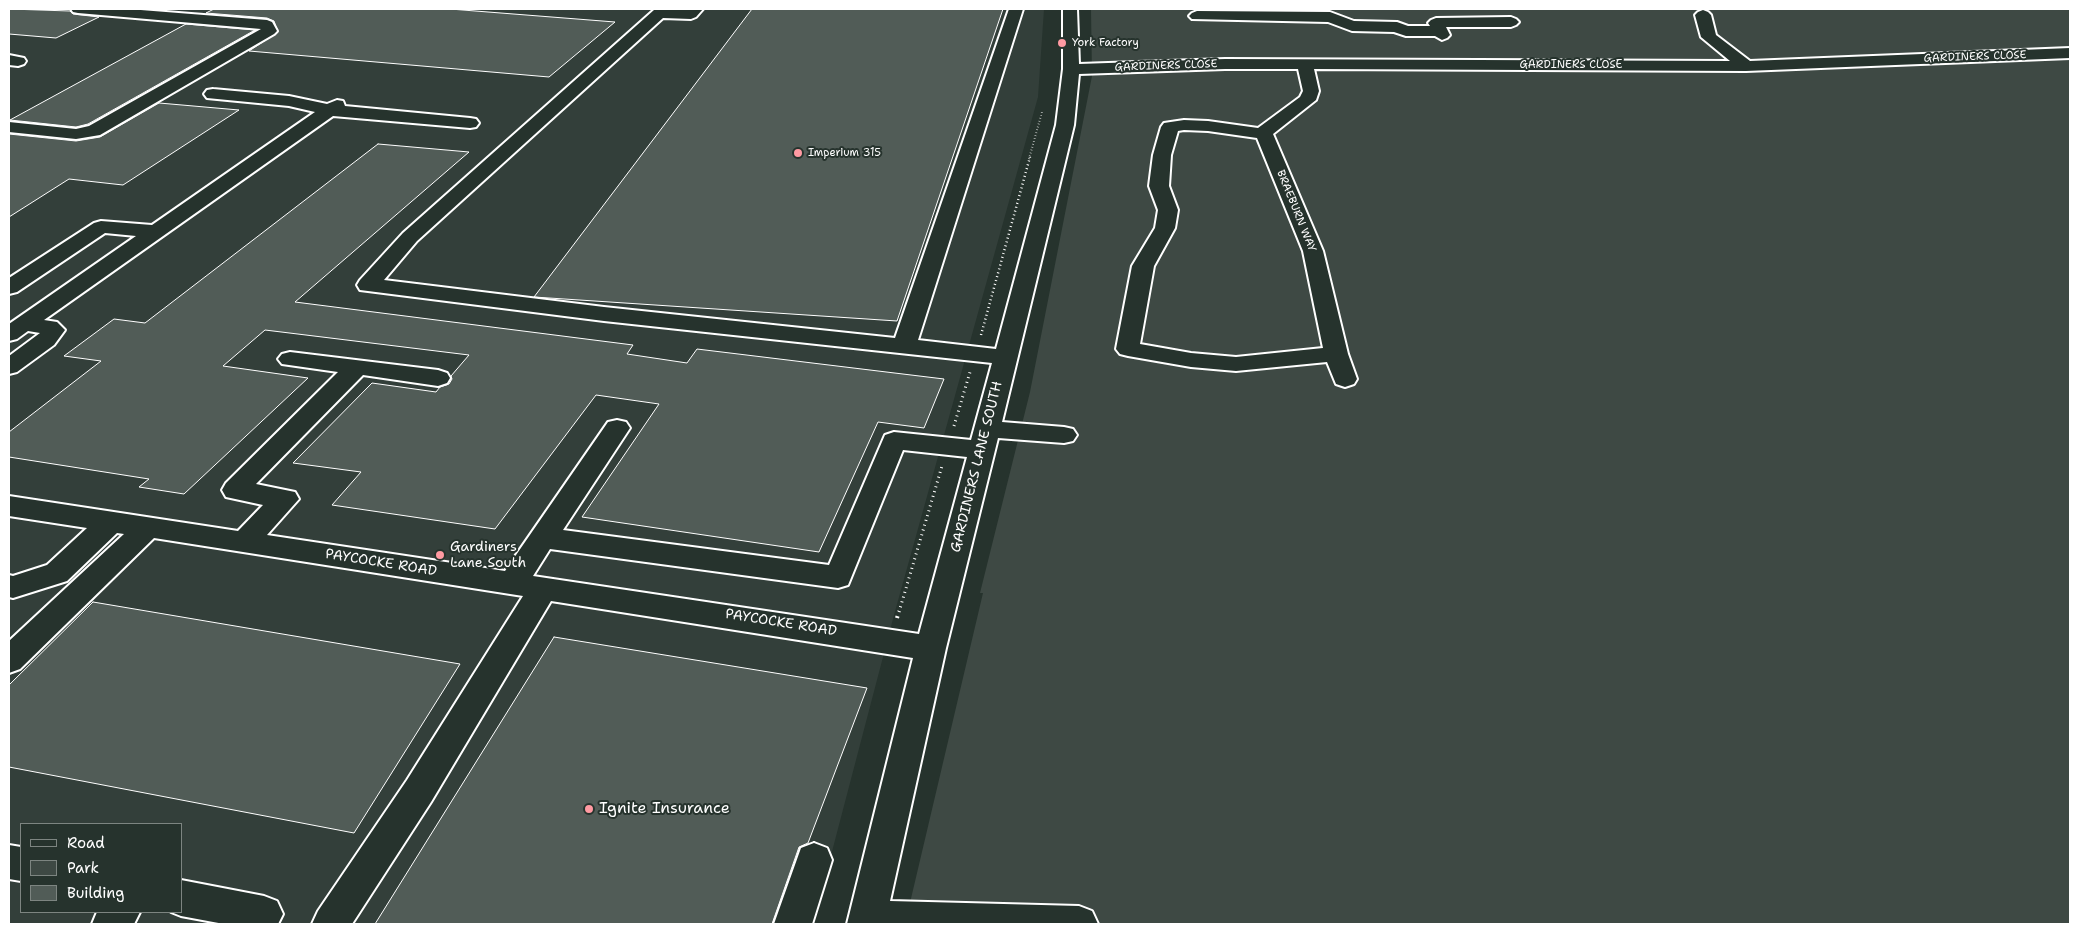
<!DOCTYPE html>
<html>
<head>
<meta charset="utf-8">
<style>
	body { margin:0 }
	#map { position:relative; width:2079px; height:933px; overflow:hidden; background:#26332d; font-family:"Shantell Sans",sans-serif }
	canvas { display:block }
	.frame { position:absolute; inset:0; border:10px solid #fff; pointer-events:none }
	.legend { position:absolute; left:20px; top:823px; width:162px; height:90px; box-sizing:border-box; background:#26332d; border:1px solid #7d8581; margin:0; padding:6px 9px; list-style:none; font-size:15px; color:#fff }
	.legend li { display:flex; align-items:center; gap:10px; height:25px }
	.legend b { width:25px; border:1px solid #7d8581 }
</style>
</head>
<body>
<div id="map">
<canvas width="2079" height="933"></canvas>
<div class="frame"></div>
<ul class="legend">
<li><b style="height:6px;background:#26332d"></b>Road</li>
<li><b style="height:14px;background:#3e4944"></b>Park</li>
<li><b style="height:14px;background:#515c57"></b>Building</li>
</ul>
</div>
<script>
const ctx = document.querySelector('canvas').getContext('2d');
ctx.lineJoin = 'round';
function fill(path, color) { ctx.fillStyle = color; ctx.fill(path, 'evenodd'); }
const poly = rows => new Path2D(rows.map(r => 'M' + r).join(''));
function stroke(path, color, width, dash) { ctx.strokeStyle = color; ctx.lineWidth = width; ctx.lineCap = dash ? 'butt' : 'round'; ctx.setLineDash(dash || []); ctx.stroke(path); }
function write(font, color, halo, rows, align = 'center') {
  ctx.font = font + ' "Shantell Sans",sans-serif'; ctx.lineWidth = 4; ctx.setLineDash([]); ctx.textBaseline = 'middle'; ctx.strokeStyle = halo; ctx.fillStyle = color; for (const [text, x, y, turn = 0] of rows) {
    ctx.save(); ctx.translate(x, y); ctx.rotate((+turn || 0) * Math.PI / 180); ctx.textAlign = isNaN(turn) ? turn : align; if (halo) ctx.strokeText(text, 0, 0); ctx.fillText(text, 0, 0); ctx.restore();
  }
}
const built = poly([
	[9,9,1044,9,1038,97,894,615,813,924,9,924],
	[21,824,181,824,181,912,21,912]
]);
const green = poly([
	[1091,9,2070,9,2070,924,905,924,983,593,980,593,1030,392,1092,76]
]);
const building = poly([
	[9,9,70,11,73,14,99,17,56,38,9,34,9,9],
	[214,9,450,9,615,22,549,77,249,51,278,32,274,21,267,18,206,13,214,9],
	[752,9,1003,9,897,321,534,297,752,9],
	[186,24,255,30,88,124,76,127,10,120,186,24],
	[159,103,239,110,123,185,69,179,9,217,9,134,76,141,100,137,159,103],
	[378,144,469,152,295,302,633,345,627,354,687,363,697,349,944,379,924,428,878,422,819,552,582,517,659,404,596,395,495,529,332,505,361,472,293,463,372,383,436,392,440,387,449,384,452,379,451,376,469,355,265,330,223,366,308,378,184,494,139,487,149,479,9,457,9,432,101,361,64,356,114,319,145,323,378,144],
	[93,602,460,664,354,833,9,767,9,685,93,602],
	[554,637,867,688,808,843,799,847,772,924,375,924,554,637]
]);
const pathFar3 = poly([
	[1029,159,1042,112]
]);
const pathFar2 = poly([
	[981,335,1030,157]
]);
const pathFar1 = poly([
	[954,426,970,372],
	[899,612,942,466]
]);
const path = poly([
	[897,618,899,611]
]);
const minor = poly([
	[71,9,128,9,267,20,272,22,277,31,274,34,100,135,76,139,9,132,9,122,76,129,89,126,261,29,78,13,73,12,71,9],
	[658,9,703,9,696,17,691,19,663,18,417,241,384,280,604,307,895,338,1009,9,1023,9,918,340,996,349,1056,125,1063,69,1063,9,1077,9,1079,64,1225,59,1730,61,1701,37,1695,15,1698,12,1703,10,1708,12,1711,15,1716,35,1750,61,2070,48,2070,58,1746,71,1314,69,1319,91,1316,100,1273,134,1323,251,1348,354,1357,379,1354,384,1345,387,1336,384,1327,362,1236,371,1191,367,1128,356,1120,354,1116,349,1132,266,1155,228,1158,210,1149,186,1153,155,1161,127,1164,123,1184,120,1208,121,1258,128,1300,97,1303,91,1298,69,1225,69,1079,74,1074,125,1002,422,1064,427,1073,429,1077,435,1073,441,1064,443,998,438,946,648,890,901,1079,906,1092,911,1098,924,847,924,913,658,551,601,431,802,352,924,312,924,318,911,407,780,523,596,154,538,20,669,9,673,9,641,124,534,117,533,67,581,13,598,9,597,9,575,13,576,47,565,87,528,9,516,9,496,238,531,263,505,226,497,222,490,226,483,338,372,282,364,278,359,282,354,290,352,438,370,447,373,450,378,447,383,438,386,363,375,256,484,295,492,299,499,267,535,505,571,608,422,617,420,626,422,630,428,563,530,829,565,885,435,894,432,971,440,992,363,604,321,360,290,357,285,360,280,403,233,654,10,658,9],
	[1184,130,1208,131,1257,138,1303,251,1323,348,1236,357,1191,353,1140,344,1154,266,1175,228,1178,210,1169,186,1171,155,1178,131,1184,130],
	[903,450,967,457,919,634,533,576,550,549,838,588,848,585,903,450],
	[1197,11,1330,12,1354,21,1397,22,1408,26,1430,26,1428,23,1431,20,1436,18,1511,17,1516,19,1519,22,1516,25,1511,27,1446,27,1450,35,1447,38,1442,40,1435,36,1406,36,1394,32,1352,31,1328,22,1192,19,1189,16,1192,13,1197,11],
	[9,55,24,58,26,61,24,64,18,66,9,65,9,55],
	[213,89,289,96,327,104,337,100,343,101,345,106,470,118,476,119,479,123,476,127,470,128,333,116,44,320,57,322,65,330,54,345,17,372,9,374,9,356,40,333,28,331,17,339,9,341,9,324,136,236,105,233,17,292,9,294,9,278,94,223,101,221,152,225,315,112,289,106,207,98,204,94,207,90,213,89],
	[814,843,827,848,832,860,812,924,774,924,801,848,814,843],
	[9,845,21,847,21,881,9,879,9,845],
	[181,880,264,896,277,901,283,914,278,924,224,924,181,916,171,912,181,912,181,880],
	[97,912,140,912,134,924,92,924,97,912]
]);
const markers = [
	[1062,43,5,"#ff9aa2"],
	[798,153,5,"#ff9aa2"],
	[440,555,5,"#ff9aa2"],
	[589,809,5,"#ff9aa2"]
];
const farPoinames = [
	["York Factory",1072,43],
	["Imperium 315",808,153]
];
const farStreetnames = [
	["GARDINERS CLOSE",1975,57,-2],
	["GARDINERS CLOSE",1571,65],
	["GARDINERS CLOSE",1166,66,-2],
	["BRAEBURN WAY",1296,211,68]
];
const streetNames = [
	["GARDINERS LANE SOUTH",977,467,-76],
	["PAYCOCKE ROAD",381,563,9],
	["PAYCOCKE ROAD",781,623,9]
];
const poiNames = [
	["Gardiners",450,547],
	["Lane South",450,563]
];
const nearPoinames = [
	["Ignite Insurance",599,809]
];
fill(built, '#333f3a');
fill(green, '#3e4944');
fill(building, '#515c57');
stroke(building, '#fff', 1);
stroke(minor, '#fff', 4);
stroke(pathFar3, '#fff', 2, [0.5, 2.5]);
stroke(pathFar2, '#fff', 2.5, [1, 3]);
stroke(pathFar1, '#fff', 3, [1, 4]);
stroke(path, '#fff', 4, [2, 5]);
fill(minor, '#26332d');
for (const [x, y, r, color] of markers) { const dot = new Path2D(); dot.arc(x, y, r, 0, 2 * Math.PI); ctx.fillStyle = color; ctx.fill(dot); stroke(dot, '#26332d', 2); }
write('11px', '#fff', '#26332d', farPoinames, 'left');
write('11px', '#fff', '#26332d', farStreetnames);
write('14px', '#fff', '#26332d', streetNames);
write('14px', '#fff', '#26332d', poiNames, 'left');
write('16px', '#fff', '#26332d', nearPoinames, 'left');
</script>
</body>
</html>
